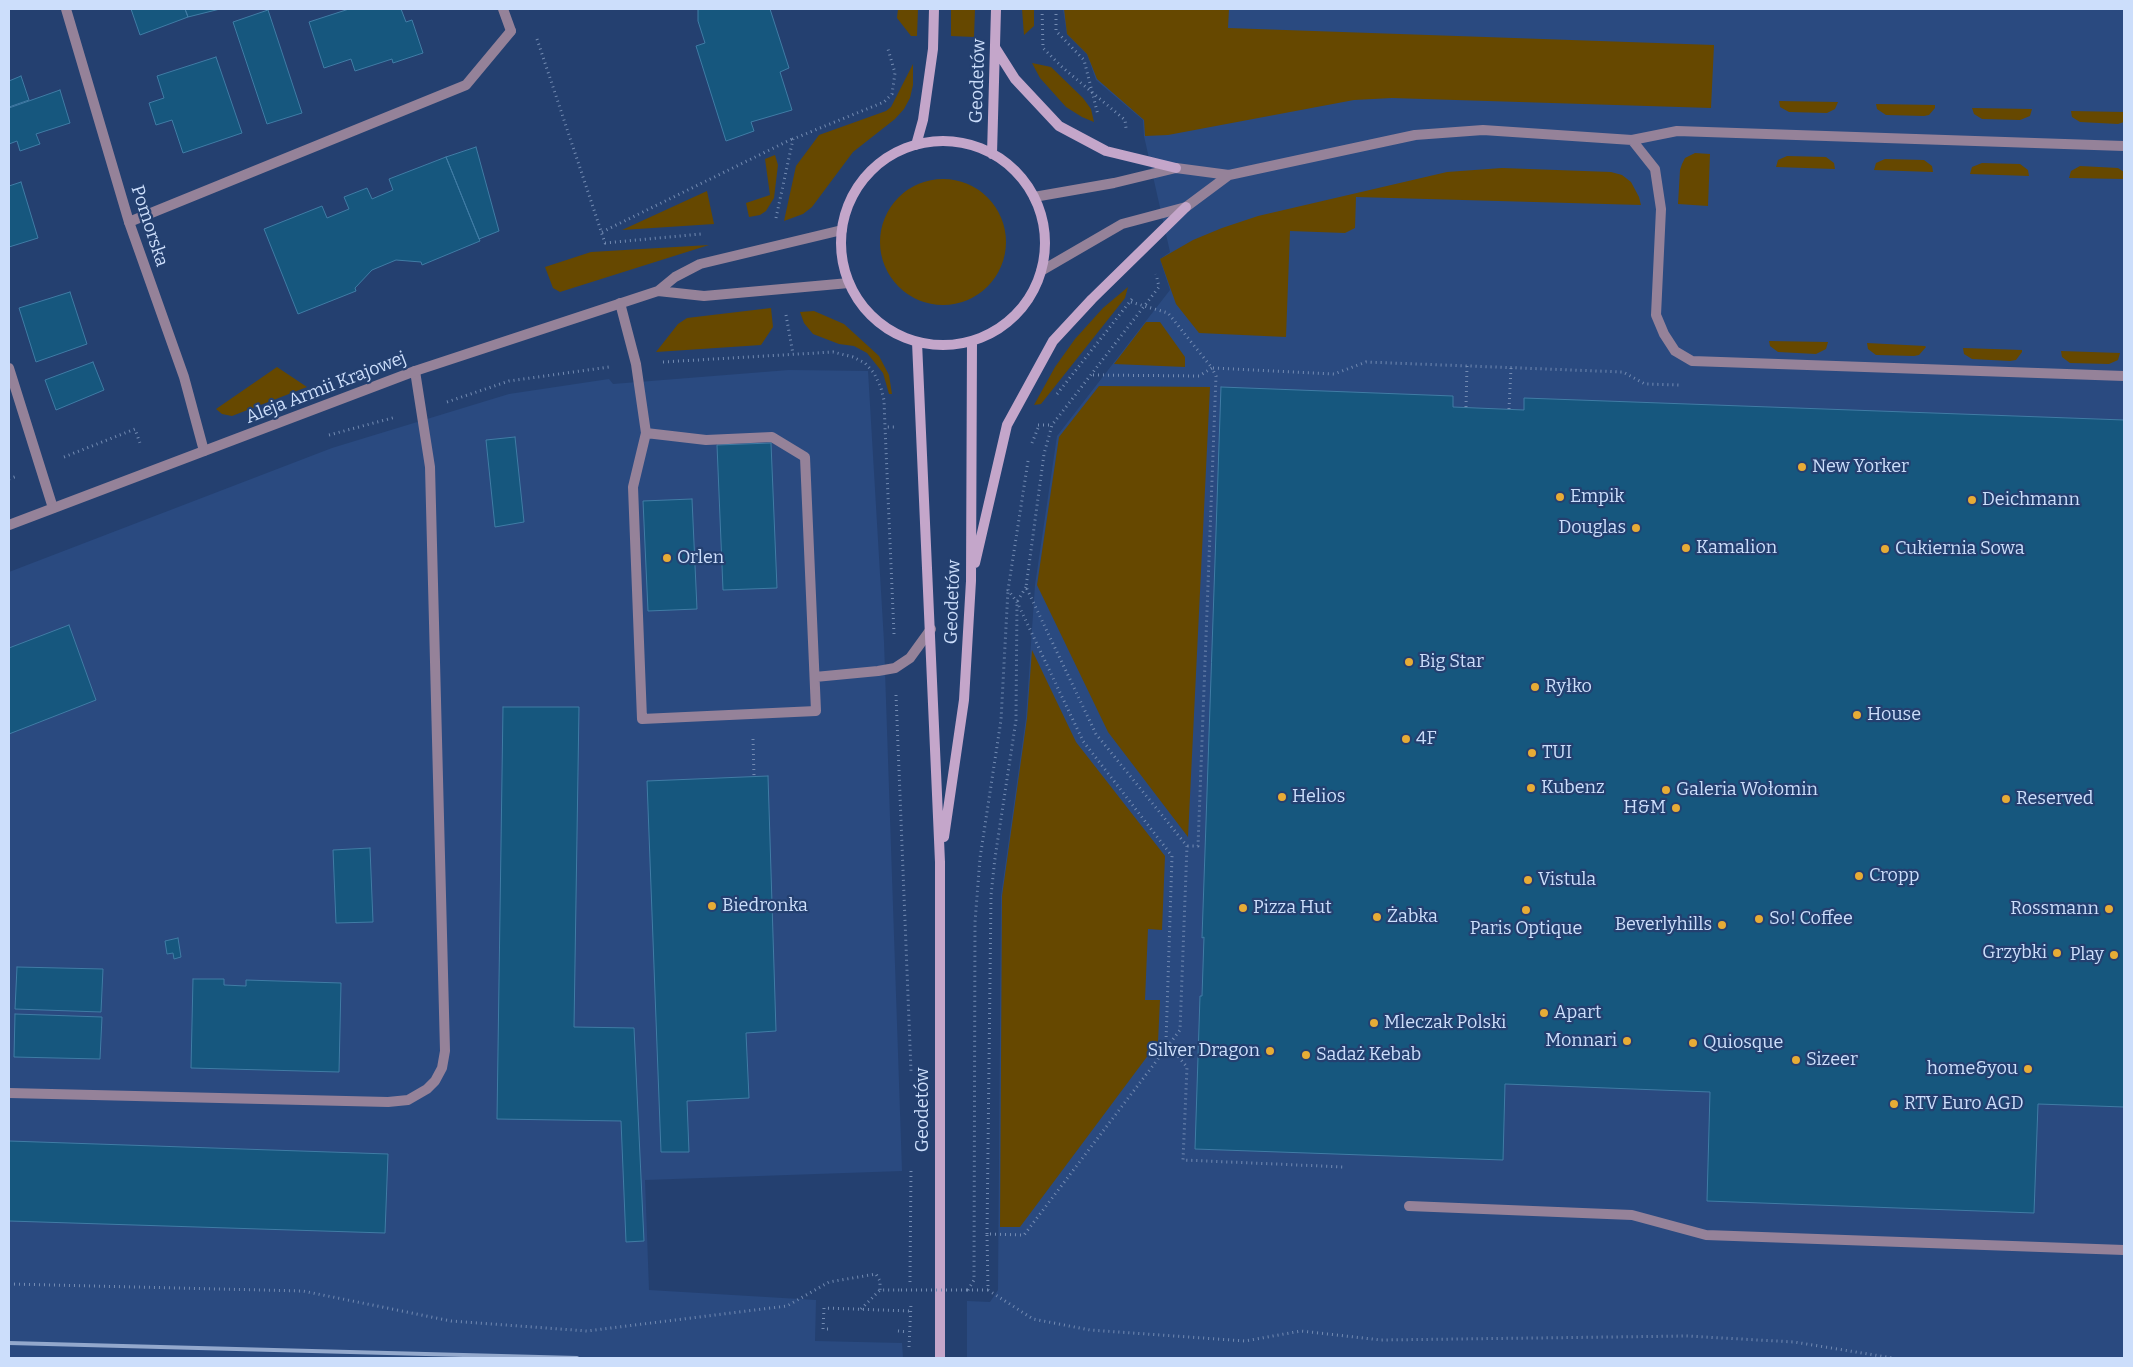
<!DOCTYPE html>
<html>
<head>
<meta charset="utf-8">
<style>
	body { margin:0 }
	#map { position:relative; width:2133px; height:1367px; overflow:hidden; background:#244070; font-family:Bitter,serif }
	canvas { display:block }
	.frame { position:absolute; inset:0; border:10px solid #ccdefb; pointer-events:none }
</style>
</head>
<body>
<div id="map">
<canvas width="2133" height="1367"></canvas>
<div class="frame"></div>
</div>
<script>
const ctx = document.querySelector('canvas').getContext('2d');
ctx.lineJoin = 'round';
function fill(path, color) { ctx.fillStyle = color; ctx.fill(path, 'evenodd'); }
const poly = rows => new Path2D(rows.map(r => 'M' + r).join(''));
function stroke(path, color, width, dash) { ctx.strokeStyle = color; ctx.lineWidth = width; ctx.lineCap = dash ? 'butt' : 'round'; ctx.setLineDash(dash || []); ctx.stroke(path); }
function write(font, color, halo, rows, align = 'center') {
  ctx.font = font + ' Bitter,serif'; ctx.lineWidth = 4.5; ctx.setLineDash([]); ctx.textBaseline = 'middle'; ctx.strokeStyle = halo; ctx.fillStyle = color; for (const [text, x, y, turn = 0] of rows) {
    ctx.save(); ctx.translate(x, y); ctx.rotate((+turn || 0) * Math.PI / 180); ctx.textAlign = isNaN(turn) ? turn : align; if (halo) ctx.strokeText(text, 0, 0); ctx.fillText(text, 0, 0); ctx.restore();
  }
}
const built = poly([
	[1063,9,2124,9,2124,1358,967,1358,967,1301,990,1302,998,1290,1001,896,1026,718,1035,585,1057,436,1170,290,1160,259,1170,252,1144,136,1143,120,1096,80,1087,54,1067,34],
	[789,370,868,371,884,642,902,1171,645,1180,649,1290,816,1300,815,1341,902,1343,903,1358,9,1358,9,572,332,448,509,394,609,379,613,384]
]);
const green = poly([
	[898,9,918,9,917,36,911,36,897,18],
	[951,9,975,9,974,37,951,36],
	[1022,9,1034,9,1034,26,1024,35],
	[1064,9,1229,9,1228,28,1714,45,1711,108,1392,98,1354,100,1168,135,1145,136,1144,120,1097,79,1087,54,1067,34],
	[1032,63,1051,67,1083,98,1091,109,1094,122,1082,117,1066,107,1040,78],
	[913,64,913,85,910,98,904,109,895,119,853,152,812,207,803,214,784,221,796,166,819,135,886,111,891,107],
	[1779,101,1838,102,1835,109,1827,113,1789,112,1780,107],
	[1876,104,1935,105,1935,108,1929,115,1924,116,1886,115,1877,109],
	[1972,108,2032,109,2030,116,2020,120,1982,119,1974,114],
	[2071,111,2124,112,2124,122,2118,124,2080,122,2072,117],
	[1695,153,1710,154,1708,206,1678,204,1680,170,1682,164,1685,158],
	[775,155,778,165,774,198,766,211,760,215,749,217,746,203,770,195,765,159],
	[1787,156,1826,157,1834,163,1835,169,1776,167,1778,160],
	[1885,159,1924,160,1932,166,1933,172,1874,170,1876,163],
	[1982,163,2020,164,2028,170,2029,176,1970,174,1972,167],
	[2080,166,2118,168,2124,172,2124,179,2069,178,2071,171],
	[1502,168,1611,172,1622,175,1631,182,1639,197,1641,205,1356,197,1355,228,1345,233,1290,231,1286,337,1199,333,1176,304,1160,259,1193,240,1222,228,1258,216,1447,172],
	'880 242a63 63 0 1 1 126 0a63 63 0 1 1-126 0Z',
	[707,191,714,224,622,230],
	[709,245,560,292,553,288,545,267,591,252],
	[1128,287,1125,298,1041,404,1034,405,1055,367,1075,339,1103,308],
	[771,308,773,327,761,345,656,352,678,324,687,318],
	[814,311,844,324,879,356,889,375,892,394,889,394,883,373,867,353,854,346,839,344,813,334,804,323,800,312],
	[1146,322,1160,322,1185,357,1185,367,1114,364],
	[1769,341,1828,342,1826,349,1816,354,1778,352,1770,346],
	[1867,343,1925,346,1926,347,1919,355,1914,356,1876,355,1868,349],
	[1963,348,2022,350,2022,352,2016,360,2010,361,1972,359,1964,354],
	[2061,351,2120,353,2118,360,2109,364,2070,363,2062,357],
	[277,367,307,387,232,416,222,414,216,409],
	[1099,386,1210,387,1188,837,1108,732,1037,585,1059,437],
	[1032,650,1076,742,1165,856,1162,930,1148,929,1145,1000,1160,1000,1158,1042,1020,1227,1000,1227,1002,896,1027,718]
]);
const building = poly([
	[131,9,185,9,188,17,140,35,131,9],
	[185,9,220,9,188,17,185,9],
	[349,9,401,9,406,22,412,20,423,53,393,63,392,59,355,71,351,59,324,68,309,22,349,9],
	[698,9,770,9,789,68,780,72,792,110,751,122,754,131,726,141,696,46,705,43,698,21,698,9],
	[268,10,302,113,267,124,233,22,268,10],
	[216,57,242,133,183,153,172,120,156,125,149,103,164,98,157,76,216,57],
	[21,76,29,100,9,107,9,81,21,76],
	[60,90,70,123,36,134,40,144,20,151,17,141,9,144,9,108,60,90],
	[476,147,499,231,479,239,446,157,476,147],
	[446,157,480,241,422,265,421,262,396,260,372,270,355,288,356,291,298,314,264,229,322,206,327,218,349,209,344,197,367,188,372,199,393,190,389,179,446,157],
	[21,182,38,238,9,247,9,186,21,182],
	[70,292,87,344,36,362,19,308,70,292],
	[93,362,104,390,56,410,45,380,93,362],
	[1221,387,1453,396,1453,407,1524,410,1524,398,2124,420,2124,1107,2038,1104,2034,1213,1707,1201,1710,1092,1505,1084,1503,1160,1195,1149,1200,996,1202,996,1204,937,1202,938,1221,387],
	[515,437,524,522,495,527,486,440,515,437],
	[771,443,777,588,723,590,717,445,771,443],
	[692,499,697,609,648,611,643,501,692,499],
	[69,625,96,700,9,734,9,648,69,625],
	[503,707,579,707,574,1027,634,1028,644,1241,626,1242,621,1121,497,1119,503,707],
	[768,776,776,1031,746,1033,749,1098,687,1101,689,1152,661,1152,647,781,768,776],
	[370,848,373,922,336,923,333,850,370,848],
	[178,938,181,957,174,959,173,953,167,954,165,941,178,938],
	[17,967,103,969,101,1012,15,1009,17,967],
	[193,979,224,979,224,985,246,986,246,980,341,983,339,1072,191,1068,193,979],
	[15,1014,102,1017,100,1059,14,1057,15,1014],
	[9,1141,388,1154,385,1233,9,1221,9,1141]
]);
const path = poly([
	[1042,9,1043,48,1062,67,1125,120,1126,128],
	[1056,9,1056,31,1084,60,1098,115],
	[537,39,605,243,701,234],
	[776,218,793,139,884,102,892,94,895,73,888,49],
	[602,232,792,139],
	[1131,302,1168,313,1212,368,1334,374,1366,362,1623,372,1645,384,1679,385],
	[786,315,793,354],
	[663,362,833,352,853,357,865,363,874,373,881,388,884,400,885,427],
	[1093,375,1199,376,1212,368,1216,376,1198,846,1187,846],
	[1057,394,1132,299],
	[447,402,509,381,609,367],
	[1466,407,1467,366],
	[1509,409,1511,368],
	[1038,425,1052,425],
	[329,435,396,417],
	[1032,443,1038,428],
	[64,457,135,429,141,446],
	[1028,461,1008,590,1017,602,1083,741,1172,856,1166,1042,1187,1067,1183,1160,1344,1167],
	[9,479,17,476],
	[894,634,885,427,894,427],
	[896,695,911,1071],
	[753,739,754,776],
	[987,1234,991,895,995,858,1016,720,1017,602,1026,587],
	[910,1282,911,1167],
	[9,1284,303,1291,451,1321,587,1331,787,1306,829,1282,876,1274,880,1281,880,1290],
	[967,1290,988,1290,987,1234,1024,1235,1180,1030,1187,846,1096,734,1026,587,1044,454,1052,425,1159,287,1156,274],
	[968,1290,974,1280,975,922,980,858,1001,720,1008,590],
	[988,1290,1033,1319,1090,1330,1245,1341,1301,1331,1381,1340,1687,1336,1794,1342,1893,1358],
	[861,1309,880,1290,901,1290],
	[828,1329,823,1329,824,1308,910,1311],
	[898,1331,908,1332],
	[909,1347,911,1303]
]);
const service = poly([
	[1632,140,1655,169,1661,209,1656,315,1664,334,1675,351,1692,361,2124,376],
	[1034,197,1114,183,1176,168,1229,175,1415,135,1483,130,1632,140,1677,131,2124,146],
	[129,222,466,85,511,31],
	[1041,271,1122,224,1186,207,1229,175],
	[620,303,636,364,646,433,633,487,642,719,816,711,805,457,772,437,706,440,646,433],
	[815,677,878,671,895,668,910,658,931,629],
	[9,1093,388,1102,408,1100,427,1089,435,1081,442,1068,445,1051,430,467,415,371],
	[1409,1206,1632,1215,1706,1235,2124,1250]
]);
const minor = poly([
	[66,9,129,222,184,377,204,451],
	[503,9,511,31],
	[9,368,53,508]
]);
const tertiary = poly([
	[658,291,704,296,849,283],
	[9,525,415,371,658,291,675,277,700,264,842,230]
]);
const secondary = poly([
	[996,49,1015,79,1059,126,1106,151,1176,168],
	'841 243a102 102 0 1 1 204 0a102 102 0 1 1-204 0Z',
	[916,145,923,120,933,49,934,9],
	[992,154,996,9],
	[917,342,940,862,940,1358],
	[975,563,1007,425,1053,341,1092,299,1186,207],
	[944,837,964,700,971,581,972,341]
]);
const rail = poly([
	[9,1343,577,1358]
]);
const pathBridge = poly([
	[901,1290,967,1290]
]);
const markers = [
	[1802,467,5,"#e7ac36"],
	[1560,497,5,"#e7ac36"],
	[1972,500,5,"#e7ac36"],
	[1636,528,5,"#e7ac36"],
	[1686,548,5,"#e7ac36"],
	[1885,549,5,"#e7ac36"],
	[667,558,5,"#e7ac36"],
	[1409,662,5,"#e7ac36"],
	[1535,687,5,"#e7ac36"],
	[1857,715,5,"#e7ac36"],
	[1406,739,5,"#e7ac36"],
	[1532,753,5,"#e7ac36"],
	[1531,788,5,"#e7ac36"],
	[1666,790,5,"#e7ac36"],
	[1282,797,5,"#e7ac36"],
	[2006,799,5,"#e7ac36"],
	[1676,808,5,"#e7ac36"],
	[1859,876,5,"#e7ac36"],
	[1528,880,5,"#e7ac36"],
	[712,906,5,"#e7ac36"],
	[1243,908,5,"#e7ac36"],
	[2109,909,5,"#e7ac36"],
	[1526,910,5,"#e7ac36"],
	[1377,917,5,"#e7ac36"],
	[1759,919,5,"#e7ac36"],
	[1722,925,5,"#e7ac36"],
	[2057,953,5,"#e7ac36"],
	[2114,955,5,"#e7ac36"],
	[1544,1013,5,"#e7ac36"],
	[1374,1023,5,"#e7ac36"],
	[1627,1041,5,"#e7ac36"],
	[1693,1043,5,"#e7ac36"],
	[1270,1051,5,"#e7ac36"],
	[1306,1055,5,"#e7ac36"],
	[1796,1060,5,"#e7ac36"],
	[2028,1069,5,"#e7ac36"],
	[1894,1104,5,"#e7ac36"]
];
const streetNames = [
	["Geodetów",978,81,-88],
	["Pomorska",149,226,72],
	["Aleja Armii Krajowej",326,388,-21],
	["Geodetów",953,602,-88],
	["Geodetów",923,1110,-90]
];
const poiNames = [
	["New Yorker",1812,467],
	["Empik",1570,497],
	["Deichmann",1982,500],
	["Douglas",1626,528,"right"],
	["Kamalion",1696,548],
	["Cukiernia Sowa",1895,549],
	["Orlen",677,558],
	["Big Star",1419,662],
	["Ryłko",1545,687],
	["House",1867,715],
	["4F",1416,739],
	["TUI",1542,753],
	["Kubenz",1541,788],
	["Galeria Wołomin",1676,790],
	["Helios",1292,797],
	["Reserved",2016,799],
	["H&M",1666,808,"right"],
	["Cropp",1869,876],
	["Vistula",1538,880],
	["Biedronka",722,906],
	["Pizza Hut",1253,908],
	["Rossmann",2099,909,"right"],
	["Żabka",1387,917],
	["So! Coffee",1769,919],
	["Beverlyhills",1712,925,"right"],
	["Paris Optique",1526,929,"center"],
	["Grzybki",2047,953,"right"],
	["Play",2104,955,"right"],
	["Apart",1554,1013],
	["Mleczak Polski",1384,1023],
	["Monnari",1617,1041,"right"],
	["Quiosque",1703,1043],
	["Silver Dragon",1260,1051,"right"],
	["Sadaż Kebab",1316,1055],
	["Sizeer",1806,1060],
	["home&you",2018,1069,"right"],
	["RTV Euro AGD",1904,1104]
];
fill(built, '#2a4a80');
fill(green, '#664800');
fill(building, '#16577e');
stroke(building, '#407ca5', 1);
stroke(path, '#738bb2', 3, [1, 4]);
stroke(service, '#958299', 10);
stroke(minor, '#958299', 10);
stroke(tertiary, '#958299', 10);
stroke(secondary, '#c4a6ca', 10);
stroke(rail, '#93a8cc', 4);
stroke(pathBridge, '#738bb2', 3, [1, 4]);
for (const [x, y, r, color] of markers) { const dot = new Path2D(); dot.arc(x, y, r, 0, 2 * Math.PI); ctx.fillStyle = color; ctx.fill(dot); stroke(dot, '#244070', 2); }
write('18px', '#ccdefb', '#244070', streetNames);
write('18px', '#ccdefb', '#244070', poiNames, 'left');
</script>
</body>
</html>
